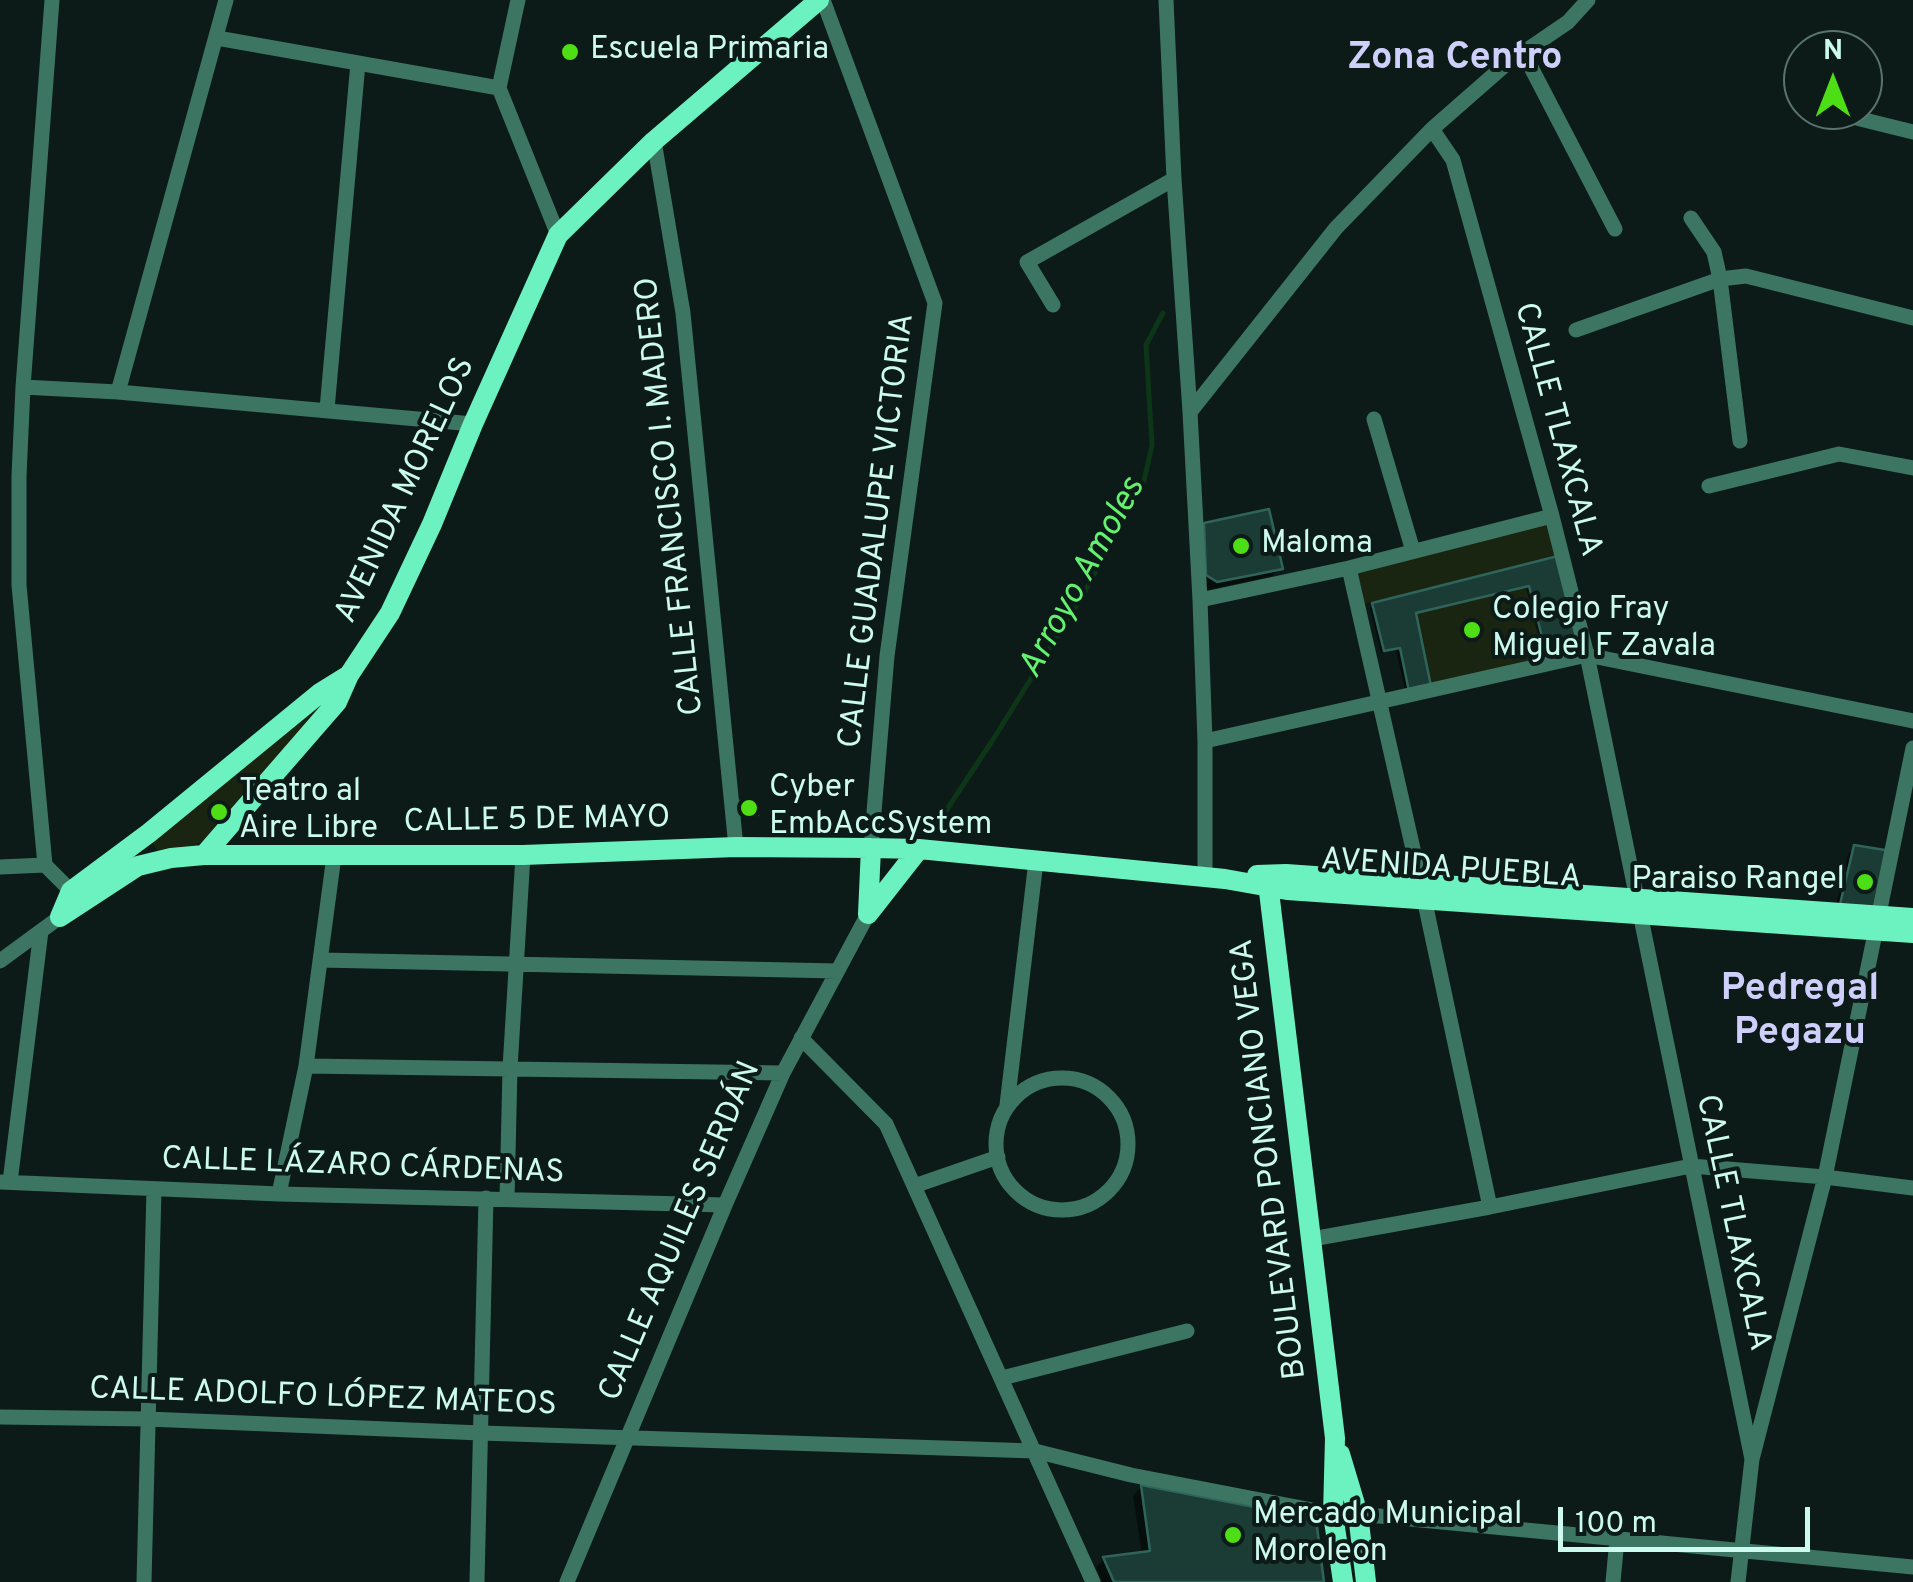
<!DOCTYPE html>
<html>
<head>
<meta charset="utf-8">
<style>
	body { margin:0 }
	#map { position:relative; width:1913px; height:1582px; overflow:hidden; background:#0d1b18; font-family:Overpass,sans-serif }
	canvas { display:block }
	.north { position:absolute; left:1783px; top:30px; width:100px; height:100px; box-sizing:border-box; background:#0d1b18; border:2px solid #59746e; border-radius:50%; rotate:0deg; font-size:28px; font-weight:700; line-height:40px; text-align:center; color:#ccfaee }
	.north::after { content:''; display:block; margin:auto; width:35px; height:45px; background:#4ede15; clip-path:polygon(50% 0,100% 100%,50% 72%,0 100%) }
	.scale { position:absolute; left:1558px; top:1507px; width:252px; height:45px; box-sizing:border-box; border:5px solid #ccfaee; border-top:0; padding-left:12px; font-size:30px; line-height:35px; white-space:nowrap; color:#ccfaee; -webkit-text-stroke:8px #0d1b18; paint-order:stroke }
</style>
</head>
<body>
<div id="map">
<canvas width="1913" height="1582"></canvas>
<div class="north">N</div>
<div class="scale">100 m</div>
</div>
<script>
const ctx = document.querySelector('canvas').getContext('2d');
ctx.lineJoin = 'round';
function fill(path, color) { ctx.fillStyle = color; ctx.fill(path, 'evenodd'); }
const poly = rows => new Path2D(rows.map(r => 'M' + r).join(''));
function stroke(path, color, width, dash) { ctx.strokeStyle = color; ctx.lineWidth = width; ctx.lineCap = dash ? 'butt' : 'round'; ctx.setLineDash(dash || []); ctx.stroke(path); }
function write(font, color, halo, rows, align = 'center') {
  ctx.font = font + ' Overpass,sans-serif'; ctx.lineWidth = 8; ctx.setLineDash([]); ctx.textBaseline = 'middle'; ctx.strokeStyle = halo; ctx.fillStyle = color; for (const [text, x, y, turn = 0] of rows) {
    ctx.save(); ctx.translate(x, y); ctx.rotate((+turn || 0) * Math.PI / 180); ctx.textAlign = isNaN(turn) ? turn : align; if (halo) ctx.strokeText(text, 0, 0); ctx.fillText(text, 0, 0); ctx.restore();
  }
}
const green = poly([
	[1552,516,1562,555,1358,605,1349,568],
	[1529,586,1549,664,1432,691,1416,613],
	[331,700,204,840,175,857,159,853,154,846,153,834]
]);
const shadow = poly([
	[1205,525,1280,568,1272,576,1207,590,1198,584,1196,534],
	[1560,558,1584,654,1546,666,1526,588,1414,614,1429,690,1407,698,1396,650,1381,653,1370,608,1374,605],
	[1854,848,1868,921,1833,918,1848,854],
	[1141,1487,1322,1582,1102,1582,1096,1567,1104,1559,1142,1555,1133,1496]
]);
const stream = poly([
	[936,826,996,735,1084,593,1144,481,1152,445,1146,345,1163,313]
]);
const building = poly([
	[1269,509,1283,569,1217,582,1206,575,1204,523,1269,509],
	[1562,555,1587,655,1549,664,1529,586,1416,613,1432,691,1410,696,1400,648,1384,651,1372,603,1562,555],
	[756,800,758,815,741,816,740,801,756,800],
	[1854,845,1891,851,1877,916,1838,913,1854,845],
	[1141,1485,1316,1519,1324,1582,1114,1582,1103,1557,1150,1551,1141,1485]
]);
const street = poly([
	[52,0,23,387,19,476,19,585,45,865,76,896],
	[518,0,499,88,558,235],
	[823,0,935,303,887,656,871,848],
	[1166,0,1174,179,1190,412,1200,600,1205,741,1205,877],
	[217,38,499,88],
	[1523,52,1615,229],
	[1832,112,1913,132],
	[1432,129,1453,160,1552,516,1587,655,1752,1459],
	[654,141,683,313,736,847],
	[1691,218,1714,252,1720,279,1740,441],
	[1053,305,1027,262,1174,179],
	[1576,330,1720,279,1746,276,1913,318],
	[23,387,118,392,473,424],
	[118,392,226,0],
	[327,409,358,63],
	[1190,412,1336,228,1432,129,1505,65,1568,22,1588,0],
	[1374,419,1413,551],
	[1709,486,1839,454,1913,468],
	[1349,568,1421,884,1490,1207],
	[1200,600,1349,568,1552,516],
	[1205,741,1587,655,1913,721],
	[0,867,45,865],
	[321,960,837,971],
	[0,961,60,917],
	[801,1038,886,1124,1093,1582],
	[306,1066,783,1073],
	'996 1144a66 66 0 1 1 132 0a66 66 0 1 1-132 0Z',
	[1007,1105,1036,861],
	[0,1182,279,1194,725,1205],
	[10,1182,41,931],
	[914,1186,998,1157],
	[279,1194,306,1066,334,856],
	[507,1199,510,1068,523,855],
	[1312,1239,1490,1207,1691,1166,1825,1177,1913,1188],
	[1002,1378,1187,1331],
	[0,1417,148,1419,481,1433,1035,1451,1131,1475,1333,1514,1358,1514,1913,1567],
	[144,1582,154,1189],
	[477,1582,486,1198],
	[567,1582,725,1205,783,1073,868,914],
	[1613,1582,1617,1539],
	[1738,1582,1752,1459,1825,1177,1913,748]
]);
const secondary = poly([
	[204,855,337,702,349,675],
	[1257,875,1286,874,1913,918],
	[1267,875,1335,1438,1333,1514,1343,1582],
	[868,914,919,849],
	[868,914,871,848],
	[60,917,138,866,171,858,204,855,523,855,736,847,871,848,919,849,1225,879,1287,890,1913,933],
	[60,917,71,891,149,833,320,693,349,675,390,613,432,524,473,424,558,235,654,141,819,0],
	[1340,1454,1358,1514,1366,1582]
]);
const markers = [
	[570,52,10,"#4ede15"],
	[1241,546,10,"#4ede15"],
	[1472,630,10,"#4ede15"],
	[749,808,10,"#4ede15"],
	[219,812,10,"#4ede15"],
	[1865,882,10,"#4ede15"],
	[1233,1535,10,"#4ede15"]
];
const poiNames = [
	["Escuela Primaria",590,52],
	["Maloma",1261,546],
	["Colegio Fray",1492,612],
	["Miguel F Zavala",1492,649],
	["Cyber",769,790],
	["EmbAccSystem",769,827],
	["Teatro al",239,794],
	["Aire Libre",239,831],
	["Paraiso Rangel",1845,882,"right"],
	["Mercado Municipal",1253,1517],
	["Moroleon",1253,1554]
];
const streetNames = [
	["CALLE TLAXCALA",1556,430,75],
	["AVENIDA MORELOS",407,491,-65],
	["CALLE FRANCISCO I. MADERO",672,496,-96],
	["CALLE GUADALUPE VICTORIA",879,531,-83],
	["CALLE 5 DE MAYO",537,822,-1],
	["AVENIDA PUEBLA",1451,871,4],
	["BOULEVARD PONCIANO VEGA",1271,1159,-97],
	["CALLE LÁZARO CÁRDENAS",363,1168,2],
	["CALLE TLAXCALA",1731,1223,78],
	["CALLE AQUILES SERDÁN",682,1232,-67],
	["CALLE ADOLFO LÓPEZ MATEOS",323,1399,2]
];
const waterNames = [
	["Arroyo Amoles",1084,579,-61]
];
const quarterNames = [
	["Zona Centro",1455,60],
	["Pedregal",1800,991],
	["Pegazu",1800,1035]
];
fill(green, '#192511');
fill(shadow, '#0007');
stroke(stream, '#0d3517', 5);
fill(building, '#1b3b35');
stroke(building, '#2f645a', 2.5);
stroke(street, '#3c7662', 15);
stroke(secondary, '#6cf1c1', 20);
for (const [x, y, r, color] of markers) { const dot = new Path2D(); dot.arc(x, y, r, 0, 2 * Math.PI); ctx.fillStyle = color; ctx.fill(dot); stroke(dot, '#0d1b18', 4); }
write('32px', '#ccfaee', '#0d1b18', poiNames, 'left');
write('32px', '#ccfaee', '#0d1b18', streetNames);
write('italic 35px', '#64f16f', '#0d1b18', waterNames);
write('bold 38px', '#cecffa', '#0d1b18', quarterNames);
</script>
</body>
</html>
